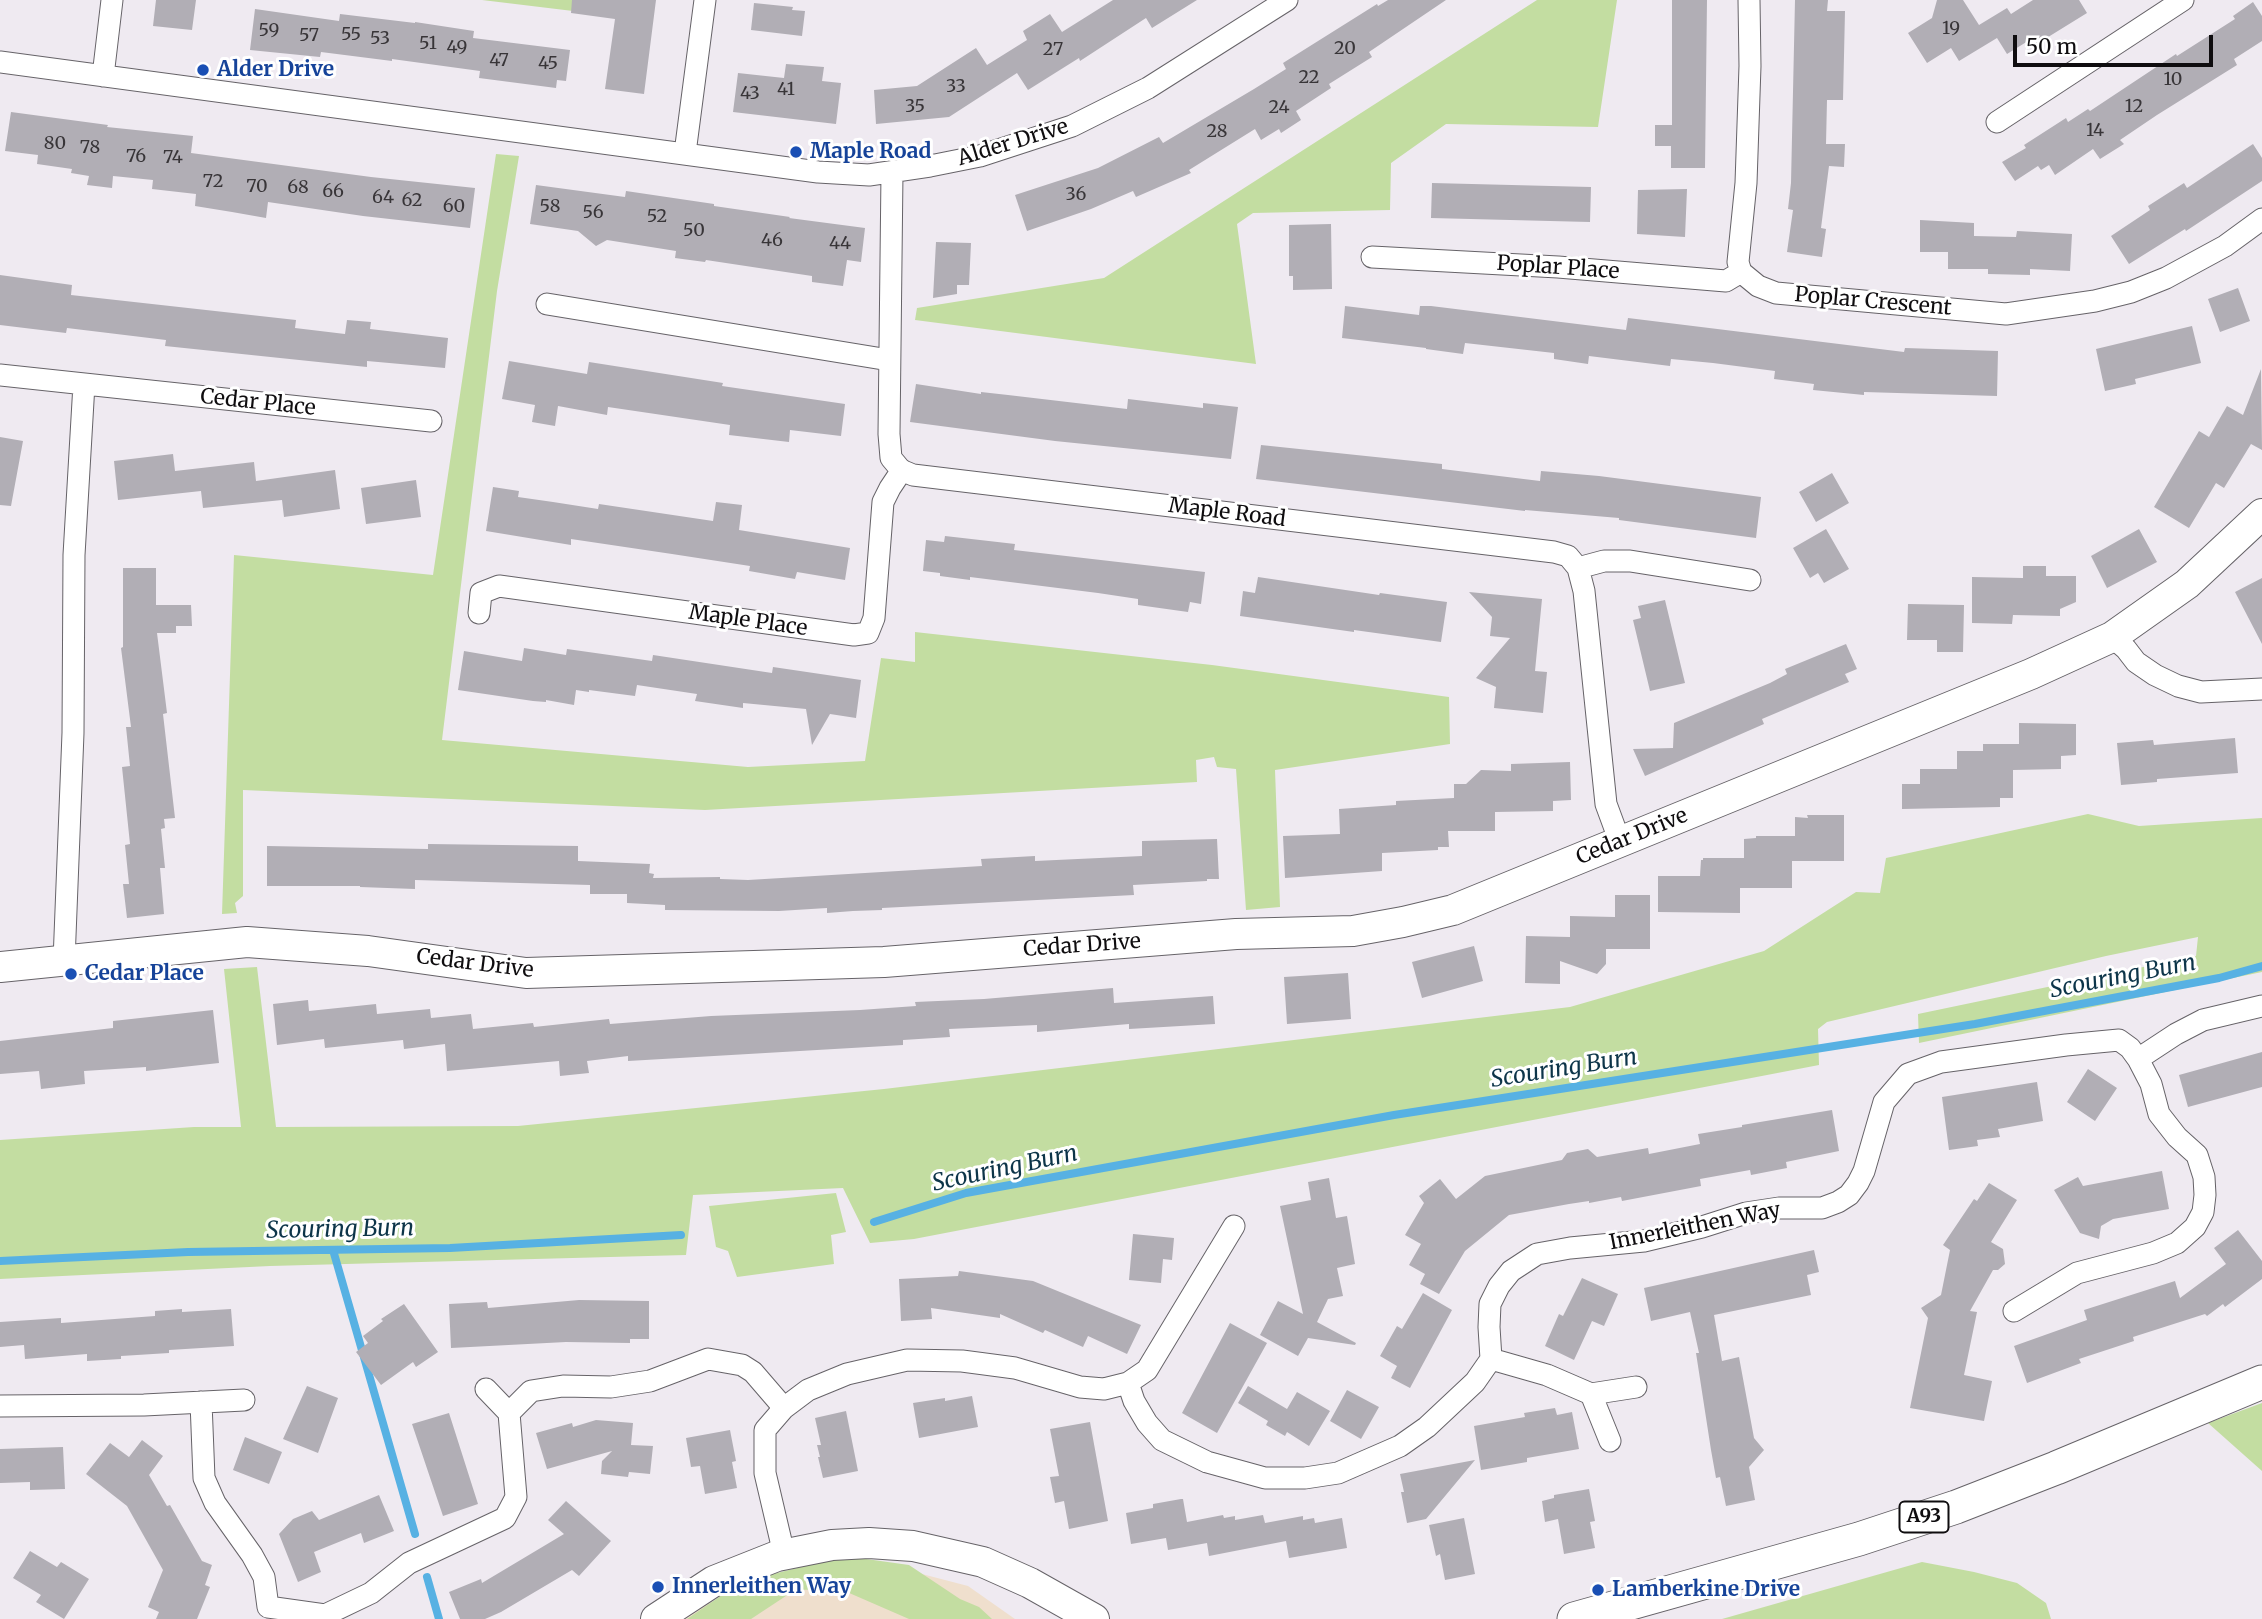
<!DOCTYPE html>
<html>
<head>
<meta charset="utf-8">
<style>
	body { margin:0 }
	#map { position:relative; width:2262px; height:1619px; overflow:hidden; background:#efeaf1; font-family:Merriweather,serif }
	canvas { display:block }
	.scale { position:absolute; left:2013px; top:35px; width:200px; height:32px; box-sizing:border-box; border:4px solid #0f0d0f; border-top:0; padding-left:9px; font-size:21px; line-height:24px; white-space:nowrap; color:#0f0d0f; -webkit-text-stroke:5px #fff; paint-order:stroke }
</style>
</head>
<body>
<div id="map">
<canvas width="2262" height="1619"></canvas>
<div class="scale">50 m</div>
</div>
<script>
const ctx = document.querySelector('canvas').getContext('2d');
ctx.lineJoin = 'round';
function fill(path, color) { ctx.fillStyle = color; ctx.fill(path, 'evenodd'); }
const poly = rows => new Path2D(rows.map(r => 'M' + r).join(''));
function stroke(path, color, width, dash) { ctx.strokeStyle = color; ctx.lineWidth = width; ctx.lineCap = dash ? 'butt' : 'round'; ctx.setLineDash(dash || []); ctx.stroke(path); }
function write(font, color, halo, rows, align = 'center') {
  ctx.font = font + ' Merriweather,serif'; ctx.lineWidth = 6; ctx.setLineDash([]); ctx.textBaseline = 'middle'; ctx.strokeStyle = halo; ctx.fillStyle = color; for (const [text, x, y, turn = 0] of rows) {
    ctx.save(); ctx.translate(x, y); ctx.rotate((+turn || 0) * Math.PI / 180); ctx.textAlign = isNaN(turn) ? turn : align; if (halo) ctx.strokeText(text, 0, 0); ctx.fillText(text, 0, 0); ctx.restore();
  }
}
const commercial = poly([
	[895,1567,968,1586,1015,1619,684,1619,706,1604,774,1578]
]);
const green = poly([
	[482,0,574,0,573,11],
	[1537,0,1617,0,1598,127,1446,124,1391,163,1390,210,1253,213,1237,224,1256,364,915,320,917,308,1104,278],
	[496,154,519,156,497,291,442,740,748,767,865,761,881,658,915,662,915,632,1212,665,1449,697,1450,744,1275,770,1280,907,1246,910,1236,769,1217,767,1214,757,1196,760,1197,782,705,810,243,790,243,896,235,903,237,913,222,914,234,555,433,575],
	[2088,814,2139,826,2262,818,2262,972,1919,1043,1918,1014,2196,956,2198,937,2106,956,1827,1022,1818,1029,1819,1065,914,1239,870,1243,843,1188,693,1195,686,1255,270,1266,0,1279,0,1140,194,1127,241,1127,224,969,257,967,276,1127,518,1126,884,1089,1570,1007,1764,951,1856,892,1880,893,1886,858],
	[836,1193,846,1232,831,1235,834,1264,737,1277,728,1251,716,1247,709,1206],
	[2262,1403,2262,1471,2208,1423],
	[845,1556,909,1565,960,1599,979,1607,992,1619,909,1619,840,1589,795,1590,751,1619,687,1619,741,1582],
	[1922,1562,1974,1572,2017,1583,2046,1603,2051,1619,1722,1619]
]);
const stream = poly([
	[874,1222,966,1193,1394,1115,1975,1024,2219,978,2262,966],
	[333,1250,415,1534],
	[0,1261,188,1252,450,1248,681,1235],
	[427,1577,439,1619]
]);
const building = poly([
	[156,0,196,0,192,30,153,26],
	[572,0,656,0,644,94,605,89,615,19,571,13],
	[1113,0,1197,0,1152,28,1146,18,1080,61,1079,58,1028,90,1017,73,949,117,876,124,874,90,917,86,976,48,987,65,1027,40,1023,31,1050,14,1062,32],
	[1388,0,1446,0,1369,52,1372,57,1329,84,1331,88,1296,111,1301,120,1281,133,1279,129,1261,140,1255,129,1189,170,1191,173,1136,197,1133,191,1091,209,1027,231,1015,195,1098,168,1159,137,1163,143,1254,89,1286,69,1283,63,1377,4,1378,6],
	[1672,0,1707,0,1705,168,1671,168,1671,146,1655,146,1655,125,1672,125],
	[1795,0,1828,0,1827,11,1845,11,1843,100,1827,100,1826,144,1845,144,1844,167,1829,166,1821,228,1826,229,1822,257,1787,252,1793,210,1788,209,1791,183],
	[1937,0,1963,0,1979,25,2007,8,2011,14,2033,0,2079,0,2087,13,2032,47,2028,41,2007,54,1997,38,1959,61,1951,48,1927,63,1908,33,1932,18],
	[2253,2,2262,16,2262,41,2234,59,2237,65,2157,115,2120,140,2124,144,2100,159,2093,149,2055,175,2049,165,2041,170,2038,166,2015,181,2002,162,2026,148,2024,145,2066,118,2068,122,2088,109,2090,111,2176,54,2177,56,2235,19,2233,16],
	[754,3,793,7,792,10,805,11,802,36,751,30],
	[255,9,339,21,340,14,415,23,415,22,474,31,473,38,570,50,566,81,557,80,556,88,479,78,480,71,392,59,392,61,321,52,320,57,250,50],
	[786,64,824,67,822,81,841,83,836,124,733,112,738,73,784,78],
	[11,112,108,125,107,127,193,136,191,153,371,177,475,188,470,228,363,216,268,202,266,218,232,212,195,206,196,194,152,189,153,180,113,176,112,188,87,185,89,176,71,173,72,169,37,164,38,155,5,151],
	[2253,144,2262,158,2262,181,2186,231,2185,229,2129,264,2111,236,2150,210,2148,206,2184,183,2187,188],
	[1432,183,1591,187,1590,222,1431,218],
	[536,185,625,197,626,191,714,204,714,206,790,217,789,218,865,228,861,262,847,260,843,286,812,282,812,276,706,260,705,262,675,258,676,251,607,240,596,246,578,231,530,224],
	[1687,189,1685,237,1637,234,1638,190],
	[1920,220,1974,223,1974,236,2016,237,2017,231,2072,234,2070,271,2030,269,2030,275,1988,274,1988,269,1948,269,1948,252,1920,252],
	[1331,224,1332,289,1293,290,1293,276,1289,276,1289,225],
	[936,242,971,243,969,285,957,285,957,294,933,298],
	[0,275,72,285,71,295,296,320,295,328,345,334,347,320,371,322,370,329,448,338,445,368,367,361,367,367,328,363,165,346,166,340,67,328,66,333,0,325],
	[2238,288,2250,321,2220,332,2208,299],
	[1345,306,1419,315,1420,306,1431,306,1626,330,1628,318,1904,352,1905,348,1998,351,1997,396,1864,392,1864,395,1813,390,1814,384,1774,379,1775,371,1713,363,1671,359,1670,366,1589,356,1588,364,1554,359,1554,353,1465,343,1463,354,1426,349,1426,348,1342,338],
	[2192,326,2201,363,2135,379,2136,384,2105,391,2096,349],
	[509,361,587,374,589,362,723,383,722,386,845,404,841,436,790,430,789,442,729,435,730,425,608,407,607,415,558,406,555,426,532,422,535,405,502,399],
	[2261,369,2262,450,2251,444,2224,488,2216,483,2189,528,2154,507,2199,431,2209,437,2227,406,2243,415],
	[916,384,981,394,981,392,1008,395,1127,409,1128,399,1203,408,1203,403,1238,407,1231,459,1055,441,910,422],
	[0,437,23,441,11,506,0,505],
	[1261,445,1442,464,1442,469,1540,481,1541,471,1599,476,1761,497,1756,538,1619,520,1619,518,1525,510,1525,511,1256,479],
	[173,454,175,471,254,462,256,481,335,470,340,509,284,517,282,500,203,508,201,491,118,500,114,461],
	[1832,473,1849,503,1816,522,1799,492],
	[416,480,421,517,366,524,361,488],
	[493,487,519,491,518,497,553,502,598,509,599,504,713,521,716,502,742,505,739,530,850,548,845,580,797,572,795,579,749,571,750,566,672,554,571,539,571,545,486,531],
	[1826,529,1849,569,1824,583,1818,573,1810,578,1793,548],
	[2139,529,2157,562,2107,588,2091,556],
	[945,536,1015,544,1014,550,1205,572,1201,604,1190,602,1188,612,1138,605,1138,599,1098,593,970,577,970,580,940,576,940,573,923,571,926,540,944,542],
	[2023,566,2046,566,2046,576,2076,576,2076,602,2060,609,2060,616,2013,615,2012,624,1972,623,1972,577,2023,578],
	[123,568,156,568,156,605,191,605,192,626,176,626,176,633,157,633,167,713,163,714,175,818,164,819,165,828,161,829,165,868,160,868,164,914,127,918,123,884,129,884,125,845,130,844,122,767,130,766,126,727,131,727,121,648,123,647],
	[1258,577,1379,595,1380,593,1447,602,1441,642,1354,630,1354,632,1240,616,1243,591,1255,593],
	[2262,578,2262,644,2235,592],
	[1469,592,1542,599,1535,671,1547,672,1543,713,1494,708,1496,687,1476,678,1510,638,1490,636,1492,617],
	[1665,600,1685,683,1650,691,1633,620,1641,618,1638,606],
	[1908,604,1964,605,1963,652,1937,652,1937,640,1907,640],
	[1846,644,1857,669,1845,674,1849,682,1762,719,1764,724,1645,776,1633,749,1673,748,1674,723,1770,683,1787,674,1785,669],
	[524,648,566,655,567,649,652,661,653,655,772,673,773,667,861,680,856,718,830,714,812,745,806,709,743,703,743,708,695,701,697,694,637,685,635,696,589,690,589,692,576,690,574,705,546,700,546,702,533,701,458,690,464,651,522,661],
	[2019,723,2076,724,2076,755,2061,756,2061,769,2013,770,2013,798,2000,798,2000,807,1902,809,1902,784,1920,784,1920,769,1957,769,1957,751,1983,751,1983,744,2019,744],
	[2235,738,2238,773,2157,779,2157,782,2121,785,2117,743,2153,740,2154,745],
	[1570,762,1571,800,1553,801,1553,811,1495,812,1495,831,1448,831,1449,847,1438,847,1438,850,1382,853,1382,871,1285,878,1283,836,1340,834,1339,809,1396,805,1396,801,1454,798,1454,784,1466,784,1481,770,1511,771,1511,764],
	[1807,815,1844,815,1844,861,1792,861,1792,888,1740,888,1740,913,1658,912,1658,876,1700,876,1701,860,1703,860,1703,858,1744,858,1744,839,1756,838,1756,836,1795,836,1795,817,1808,818],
	[1217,839,1219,879,1207,879,1207,881,1133,885,1134,895,882,908,882,910,853,911,827,913,827,908,779,911,665,910,665,905,627,903,627,894,590,894,590,885,415,880,415,889,360,887,360,886,267,886,267,846,428,849,428,844,578,846,578,861,650,864,649,873,654,874,653,878,720,877,720,879,748,880,982,866,981,859,1035,856,1035,861,1142,856,1142,841],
	[1615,895,1650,895,1650,949,1606,949,1606,964,1597,974,1560,961,1560,984,1525,983,1526,936,1570,937,1570,916,1615,917],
	[1474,946,1483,981,1422,998,1412,962],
	[1348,973,1351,1019,1287,1024,1284,977],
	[1113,988,1114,1003,1213,996,1215,1024,1129,1029,1129,1024,1037,1032,1037,1025,949,1029,950,1037,903,1040,903,1045,628,1061,628,1056,587,1061,589,1073,560,1076,559,1061,447,1071,445,1044,404,1049,403,1040,325,1048,324,1039,277,1045,273,1004,308,1000,309,1011,376,1004,377,1014,430,1009,431,1018,471,1014,473,1029,533,1023,534,1027,609,1019,610,1024,711,1016,860,1010,916,1006,915,1002,984,999],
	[213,1010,219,1063,146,1071,146,1067,84,1071,85,1084,41,1089,39,1071,0,1074,0,1041,113,1028,113,1021],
	[2262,1052,2262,1087,2188,1107,2179,1075],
	[2088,1069,2117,1088,2095,1121,2067,1102],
	[2037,1082,2043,1121,1998,1129,2000,1137,1977,1140,1978,1146,1949,1150,1942,1097],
	[1832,1110,1839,1151,1786,1162,1787,1168,1751,1175,1750,1170,1700,1179,1701,1186,1622,1201,1621,1197,1589,1203,1589,1201,1569,1204,1509,1215,1465,1251,1439,1294,1420,1284,1425,1274,1409,1265,1421,1244,1405,1235,1424,1203,1419,1196,1440,1179,1456,1199,1485,1176,1562,1160,1567,1153,1588,1149,1597,1157,1648,1148,1649,1154,1700,1144,1698,1134,1742,1127,1742,1125],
	[2162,1171,2169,1209,2113,1219,2101,1226,2099,1239,2080,1233,2054,1190,2078,1177,2083,1186],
	[1329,1178,1336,1218,1347,1216,1355,1264,1337,1268,1343,1296,1328,1299,1317,1322,1356,1343,1355,1345,1308,1338,1298,1356,1260,1335,1278,1301,1303,1314,1280,1206,1311,1200,1308,1182],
	[1989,1183,2017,1200,1991,1242,2003,1249,2005,1264,1998,1270,1993,1270,1970,1311,1977,1312,1964,1375,1992,1381,1984,1421,1910,1408,1928,1318,1921,1308,1941,1295,1950,1250,1943,1245,1974,1199,1977,1201],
	[2238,1230,2262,1261,2262,1279,2225,1307,2223,1304,2207,1316,2205,1314,2133,1337,2134,1341,2079,1359,2081,1363,2027,1383,2014,1346,2087,1320,2084,1310,2175,1281,2180,1298,2226,1264,2214,1248],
	[1133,1234,1174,1238,1172,1260,1163,1259,1161,1283,1129,1280],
	[1814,1250,1819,1272,1807,1275,1811,1295,1714,1315,1722,1361,1739,1357,1754,1438,1764,1450,1749,1467,1755,1500,1726,1506,1720,1477,1716,1478,1711,1450,1696,1353,1699,1353,1690,1312,1651,1321,1644,1288],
	[959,1271,1033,1281,1141,1325,1127,1354,1088,1336,1083,1347,1045,1330,1043,1333,1000,1314,1000,1318,931,1308,932,1319,901,1321,899,1279,958,1276],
	[1582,1278,1618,1294,1604,1326,1592,1321,1574,1360,1545,1346,1559,1314,1563,1316],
	[1423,1293,1452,1310,1410,1388,1391,1378,1397,1366,1380,1356,1397,1326,1402,1329],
	[579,1300,649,1301,649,1339,630,1339,630,1343,566,1342,451,1348,449,1304,487,1302,488,1308],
	[404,1304,438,1352,416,1367,413,1362,381,1385,356,1352,368,1343,363,1336,383,1321,381,1319],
	[182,1309,182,1312,231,1309,234,1346,169,1350,169,1353,121,1356,121,1359,87,1361,87,1354,25,1359,24,1345,0,1347,0,1322,61,1318,61,1323,155,1316,155,1311],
	[1230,1323,1267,1343,1217,1433,1182,1413],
	[307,1386,338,1398,318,1453,283,1439],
	[1248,1386,1287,1409,1297,1392,1330,1411,1309,1446,1287,1432,1285,1436,1266,1425,1268,1421,1238,1403],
	[1347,1390,1379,1407,1361,1439,1330,1421],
	[972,1396,978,1427,919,1438,913,1403,945,1398,945,1401],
	[1555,1408,1557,1415,1572,1412,1579,1449,1527,1458,1527,1462,1481,1470,1474,1426,1525,1417,1524,1413],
	[846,1411,858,1471,823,1478,818,1457,820,1457,817,1445,821,1445,815,1418],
	[449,1413,478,1504,443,1516,412,1424],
	[596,1420,633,1423,631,1445,653,1446,650,1474,629,1472,628,1477,601,1474,602,1461,612,1451,547,1469,536,1433,572,1423,573,1427],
	[1090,1422,1108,1521,1069,1529,1064,1501,1055,1503,1050,1477,1059,1476,1050,1429],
	[730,1430,736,1461,732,1462,737,1488,705,1494,700,1466,691,1467,686,1438],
	[245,1437,282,1452,269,1484,233,1470],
	[142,1440,163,1456,149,1475,167,1506,170,1505,202,1561,212,1565,205,1585,210,1587,197,1619,156,1619,159,1612,148,1607,163,1570,127,1506,86,1474,110,1443,129,1457],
	[63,1447,65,1489,30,1490,30,1482,0,1483,0,1449],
	[1475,1460,1426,1519,1407,1523,1401,1492,1404,1492,1400,1474],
	[1589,1489,1595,1521,1590,1522,1595,1548,1564,1554,1558,1519,1545,1522,1542,1501,1554,1498,1554,1495],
	[379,1495,394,1531,364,1543,361,1533,314,1552,321,1572,298,1582,279,1534,293,1519,312,1511,319,1520],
	[1181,1499,1183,1499,1187,1522,1223,1515,1224,1518,1235,1516,1235,1520,1263,1515,1265,1523,1303,1516,1303,1520,1314,1518,1315,1523,1342,1518,1347,1548,1289,1558,1286,1541,1209,1556,1207,1543,1168,1550,1166,1538,1131,1544,1126,1513,1153,1508,1153,1504],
	[566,1501,611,1541,579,1576,572,1570,501,1612,485,1619,460,1619,449,1592,481,1579,482,1583,564,1534,548,1520],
	[1464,1518,1475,1574,1445,1580,1440,1554,1436,1556,1429,1525],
	[30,1551,57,1567,61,1562,89,1579,64,1619,36,1602,41,1595,13,1578]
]);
const street = poly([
	[1749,0,1750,66,1746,183,1738,262,1741,272,1758,286,1776,293,2006,314,2095,301,2131,292,2166,278,2225,246,2262,219],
	[0,62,818,172,869,175,930,166,980,156,1072,126,1148,88,1287,0],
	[103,76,112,0],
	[1997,122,2183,0],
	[685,153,705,0],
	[892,173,889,434,891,458,901,470,913,475,1554,552,1568,556,1578,568,1604,561,1630,561,1750,580],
	[1372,257,1558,267,1726,281,1741,272],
	[547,304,889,360],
	[0,375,431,421],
	[1578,568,1584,591,1606,804,1620,842],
	[479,613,481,593,499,586,854,635,868,633,874,618,883,502,890,488,902,470],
	[2112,637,2126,649,2136,662,2155,675,2178,686,2201,692,2262,689],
	[64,961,73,733,74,555,84,384],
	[2014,1311,2077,1273,2153,1253,2177,1243,2195,1227,2203,1212,2205,1195,2204,1177,2197,1155,2177,1137,2159,1114,2151,1084,2138,1059,2176,1034,2203,1020,2262,1006],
	[1491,1359,1547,1375,1591,1394,1610,1441],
	[1128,1383,1147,1370,1234,1226],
	[486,1389,509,1413],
	[1591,1394,1636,1387],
	[201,1402,204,1478,215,1503,252,1555,264,1577,268,1607,325,1615,371,1593,409,1563,505,1518,516,1497,509,1413,531,1391,563,1386,611,1387,650,1381,708,1359,742,1365,753,1372,784,1408],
	[0,1406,144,1405,244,1400],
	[784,1554,765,1473,765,1430,784,1408,808,1390,847,1374,907,1360,962,1361,1015,1368,1080,1387,1104,1389,1128,1383,1134,1401,1147,1423,1162,1440,1207,1462,1265,1478,1305,1478,1338,1473,1400,1446,1427,1427,1475,1382,1491,1359,1489,1327,1490,1304,1499,1286,1511,1271,1537,1254,1570,1248,1644,1241,1702,1227,1746,1213,1779,1208,1822,1208,1838,1202,1849,1195,1858,1183,1864,1171,1884,1102,1908,1074,1941,1062,2066,1045,2119,1040,2130,1048,2138,1059]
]);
const secondary = poly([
	[0,967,247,942,368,951,526,973,884,962,1236,934,1353,931,1403,922,1453,910,2031,674,2112,637,2187,584,2262,514],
	[656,1619,714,1581,777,1556,832,1545,869,1543,913,1546,983,1562,1030,1583,1094,1619]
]);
const primary = poly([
	[1574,1619,1859,1539,1956,1507,2056,1468,2262,1382]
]);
const markers = [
	[203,70,7,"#1a4fb4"],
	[796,152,7,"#1a4fb4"],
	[71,974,7,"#1a4fb4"],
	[658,1587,7,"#1a4fb4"],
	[1598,1590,7,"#1a4fb4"]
];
const numberNames = [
	["19",1951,29],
	["59",269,31],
	["55",351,35],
	["57",309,36],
	["53",380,39],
	["51",428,44],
	["49",457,48],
	["20",1345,49],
	["27",1053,50],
	["47",499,61],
	["45",548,64],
	["22",1309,78],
	["10",2173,80],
	["33",956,87],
	["41",786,90],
	["43",750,94],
	["35",915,107],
	["12",2134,107],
	["24",1279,108],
	["14",2095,131],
	["28",1217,132],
	["80",55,144],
	["78",90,148],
	["76",136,157],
	["74",173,158],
	["72",213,182],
	["70",257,187],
	["68",298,188],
	["66",333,192],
	["36",1076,195],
	["64",383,198],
	["62",412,201],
	["60",454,207],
	["58",550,207],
	["56",593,213],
	["52",657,217],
	["50",694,231],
	["46",772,241],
	["44",840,244]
];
const shields = [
	[1924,1517,49]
];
const shieldNames = [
	["A93",1924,1517]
];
const transitNames = [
	["Alder Drive",217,70],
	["Maple Road",810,152],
	["Cedar Place",85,974],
	["Innerleithen Way",672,1587],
	["Lamberkine Drive",1612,1590]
];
const streetNames = [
	["Alder Drive",1013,143,-17],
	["Poplar Place",1558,268,4],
	["Poplar Crescent",1873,302,5],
	["Cedar Place",258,403,6],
	["Maple Road",1227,513,7],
	["Maple Place",748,621,8],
	["Cedar Drive",1632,837,-22],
	["Cedar Drive",1082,946,-4],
	["Cedar Drive",475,964,7],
	["Innerleithen Way",1695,1227,-11]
];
const waterNames = [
	["Scouring Burn",2123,977,-11],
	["Scouring Burn",1564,1069,-9],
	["Scouring Burn",1005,1169,-12],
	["Scouring Burn",340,1230,-1]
];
fill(commercial, '#efdfcd');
fill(green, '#c3dda1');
stroke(stream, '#57b1e3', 8);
fill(building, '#b1aeb5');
stroke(street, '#666368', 23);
stroke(secondary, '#666368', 32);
stroke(primary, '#666368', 35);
stroke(street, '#fff', 21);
stroke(secondary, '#fff', 30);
stroke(primary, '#fff', 33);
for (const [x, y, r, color] of markers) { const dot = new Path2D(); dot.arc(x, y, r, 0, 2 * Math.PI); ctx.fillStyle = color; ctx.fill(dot); stroke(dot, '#fff', 2.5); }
write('18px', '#383538', null, numberNames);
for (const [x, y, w] of shields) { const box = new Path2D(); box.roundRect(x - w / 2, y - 15.5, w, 31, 5); ctx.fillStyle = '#fff'; ctx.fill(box); stroke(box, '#0f0d0f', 2); }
write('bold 19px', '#0f0d0f', null, shieldNames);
write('bold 21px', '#164399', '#fff', transitNames, 'left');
write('21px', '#0f0d0f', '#fff', streetNames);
write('italic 23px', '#0d3549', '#fff', waterNames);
</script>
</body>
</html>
